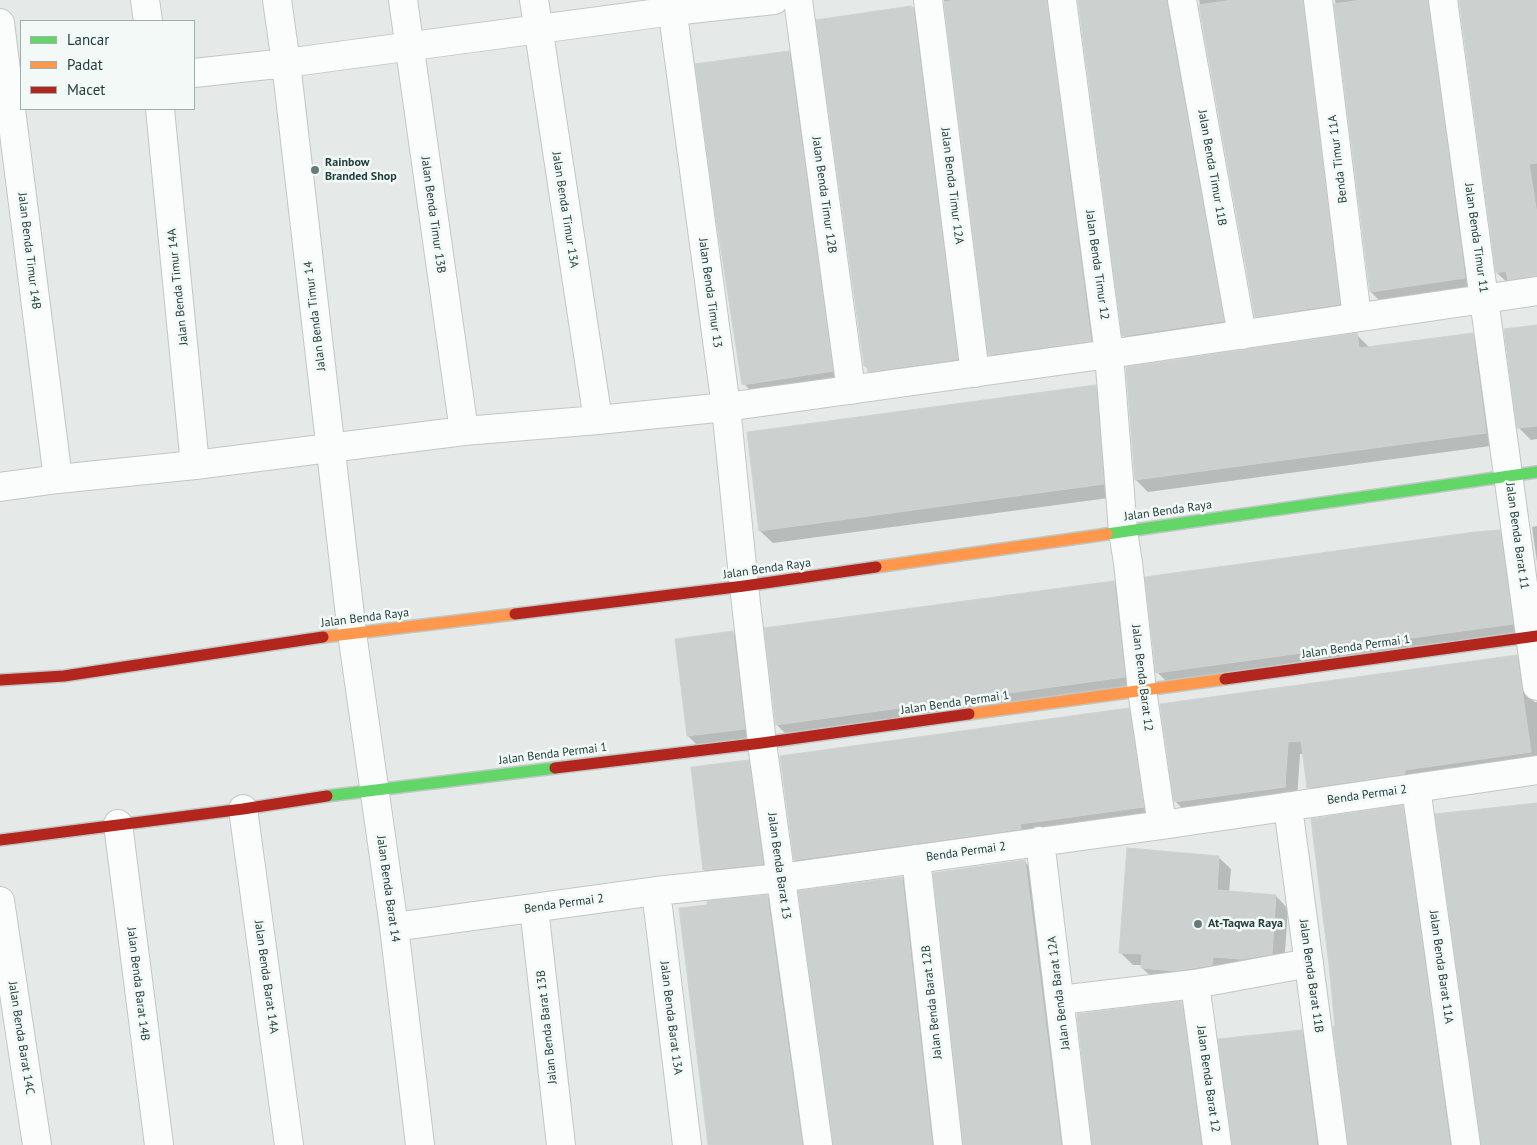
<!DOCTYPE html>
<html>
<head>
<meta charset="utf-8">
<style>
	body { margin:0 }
	#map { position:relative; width:1537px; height:1145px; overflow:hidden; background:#e5eae9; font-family:"PT Sans",sans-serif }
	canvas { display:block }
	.legend { position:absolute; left:20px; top:20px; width:175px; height:90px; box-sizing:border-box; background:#f3f9f7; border:1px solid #9fafad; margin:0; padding:6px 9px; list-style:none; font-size:15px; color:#213f3d }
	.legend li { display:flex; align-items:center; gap:10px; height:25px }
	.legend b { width:25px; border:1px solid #9fafad }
</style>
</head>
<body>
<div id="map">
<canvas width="1537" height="1145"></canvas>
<ul class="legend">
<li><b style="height:6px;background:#63d668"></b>Lancar</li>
<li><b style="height:6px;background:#ff974d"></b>Padat</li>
<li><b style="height:6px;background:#b3261e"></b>Macet</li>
</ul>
</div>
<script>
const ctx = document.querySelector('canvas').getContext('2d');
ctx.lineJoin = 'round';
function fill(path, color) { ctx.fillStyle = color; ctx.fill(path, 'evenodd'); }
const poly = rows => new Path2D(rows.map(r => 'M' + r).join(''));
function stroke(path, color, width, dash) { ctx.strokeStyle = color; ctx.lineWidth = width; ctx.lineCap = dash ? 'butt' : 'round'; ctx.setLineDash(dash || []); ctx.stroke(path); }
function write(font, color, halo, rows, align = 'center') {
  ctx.font = font + ' "PT Sans",sans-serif'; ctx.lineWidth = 5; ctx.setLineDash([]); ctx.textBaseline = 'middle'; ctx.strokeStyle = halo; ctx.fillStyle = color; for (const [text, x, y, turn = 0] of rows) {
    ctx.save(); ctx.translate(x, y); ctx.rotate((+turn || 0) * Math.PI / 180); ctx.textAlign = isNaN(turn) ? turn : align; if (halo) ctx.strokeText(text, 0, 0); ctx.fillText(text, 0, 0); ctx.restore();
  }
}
const shadow = poly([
	[944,0,1065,0,1103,353,1002,366,990,354],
	[1079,0,1185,0,1235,334,1136,348,1124,336],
	[1199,0,1321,0,1352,316,1268,329,1256,316],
	[1335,0,1446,0,1477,290,1383,304,1371,292],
	[1460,0,1537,0,1537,289,1510,285,1497,273],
	[913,7,925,20,969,371,882,383,865,366,818,21],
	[789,52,801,64,845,383,756,396,744,384],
	[1537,326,1537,439,1531,440,1519,428],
	[1472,334,1485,347,1498,445,1148,492,1136,480,1357,335,1369,347],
	[1095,386,1108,398,1116,497,773,543,760,531],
	[1537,526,1537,562,1532,527],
	[1499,531,1512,543,1524,636,1170,685,1157,672],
	[1114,582,1126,595,1137,689,789,737,777,725],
	[733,633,746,645,757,741,700,748,688,736],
	[1516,656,1529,668,1534,702,1537,702,1537,765,1321,800,1308,787,1304,754,1300,754,1297,799,1188,814,1176,802,1161,705],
	[1128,709,1141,722,1155,819,808,872,795,860],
	[748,762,761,774,775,876,717,882,704,870],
	[1402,807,1415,819,1460,1145,1349,1145,1336,1027],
	[1218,857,1231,869,1229,893,1276,896,1288,909,1284,966,1155,980,1142,968,1142,965,1133,965,1120,952],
	[1024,861,1037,874,1072,1145,964,1145],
	[902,878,914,891,943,1145,834,1145],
	[767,896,779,909,812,1145,709,1145],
	[1181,1003,1194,1015,1211,1145,1094,1145],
	[1301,1031,1314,1043,1327,1145,1233,1145]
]);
const building = poly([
	[957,0,1047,0,1091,341,988,355,944,2,957,0],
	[1078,0,1166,0,1224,321,1122,336,1078,0],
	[1233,0,1303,0,1340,304,1255,317,1199,5,1233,0],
	[1362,0,1428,0,1465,278,1370,292,1334,4,1362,0],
	[1459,0,1537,0,1537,163,1529,164,1537,214,1537,276,1508,280,1506,271,1496,273,1459,0],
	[911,6,911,8,913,7,958,359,868,372,867,366,864,366,816,20,911,6],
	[789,51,833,371,742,385,716,218,695,64,789,51],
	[1537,325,1537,426,1517,428,1504,329,1537,325],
	[1357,333,1359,348,1473,333,1486,433,1135,480,1126,367,1357,333],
	[1096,385,1104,484,759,531,747,432,1096,385],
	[1500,530,1513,624,1156,673,1145,577,1475,532,1500,530],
	[1114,581,1125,677,776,725,764,628,1114,581],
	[733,631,745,729,687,736,675,639,733,631],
	[1517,655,1531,752,1405,770,1405,774,1307,788,1301,741,1288,742,1285,787,1174,802,1160,704,1517,655],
	[1129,708,1144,807,1020,824,1021,829,794,860,780,756,1129,708],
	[749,760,763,864,703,870,691,767,749,760],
	[1537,803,1537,1145,1481,1145,1435,814,1537,803],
	[1403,805,1450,1145,1348,1145,1333,1026,1335,1026,1329,965,1311,819,1403,805],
	[1127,848,1219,856,1217,890,1276,895,1272,954,1242,959,1213,957,1212,965,1174,971,1141,968,1142,954,1119,953,1127,848],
	[1025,860,1061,1145,963,1145,933,873,1025,860],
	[902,877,932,1145,833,1145,798,891,902,877],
	[767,895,802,1145,708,1145,679,908,707,905,707,901,767,895],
	[1182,1001,1201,1145,1092,1145,1077,1014,1182,1001],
	[1302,1030,1317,1145,1232,1145,1218,1039,1302,1030]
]);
const street = poly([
	[145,0,148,21],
	[277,0,286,63,352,633,394,927,420,1145],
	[403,0,464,431],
	[534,0,598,420],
	[671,0,726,407,744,586,762,743,818,1145],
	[798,0,851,390],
	[928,0,975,373],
	[1062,0,1109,354,1123,531,1128,563,1142,690,1162,825],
	[1182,0,1242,335],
	[1318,0,1357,317],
	[1443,0,1537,686],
	[0,23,58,479],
	[194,73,286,63,673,11,774,0],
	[160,109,195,465],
	[0,487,58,479,195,465,464,431,598,420,726,407,1109,354,1537,291],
	[1416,788,1466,1145],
	[1288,807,1333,1145],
	[243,809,289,1145],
	[118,824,159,1145],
	[1040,841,1077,1145],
	[916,859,948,1145],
	[656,891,687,1145],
	[0,901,37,1145],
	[534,908,561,1145],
	[394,927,656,891,780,878,1162,825,1537,770],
	[1195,984,1217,1145],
	[1060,1000,1195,984,1309,963]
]);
const fast = poly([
	[1107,534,1537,472],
	[327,796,555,768]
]);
const slow = poly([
	[876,567,1107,534],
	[323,637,515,614],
	[969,714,1225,679]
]);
const jam = poly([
	[515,614,744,586,876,567],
	[1225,679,1537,636],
	[0,680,64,676,323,637],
	[555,768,762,743,969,714],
	[0,840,243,809,327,796]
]);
const markers = [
	[315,170,5,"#667b79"],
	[1198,924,5,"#667b79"]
];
const streetNames = [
	["Benda Timur 11A",1338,159,-97],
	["Jalan Benda Timur 11B",1212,168,80],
	["Jalan Benda Timur 12A",952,186,83],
	["Jalan Benda Timur 12B",824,195,82],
	["Jalan Benda Timur 13A",565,210,81],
	["Jalan Benda Timur 13B",433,215,82],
	["Jalan Benda Timur 11",1476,238,82],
	["Jalan Benda Timur 14B",29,251,83],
	["Jalan Benda Timur 12",1097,265,82],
	["Jalan Benda Timur 14A",178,287,-96],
	["Jalan Benda Timur 13",710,293,82],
	["Jalan Benda Timur 14",315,316,-97],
	["Jalan Benda Raya",1168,511,-8],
	["Jalan Benda Barat 11",1517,536,82],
	["Jalan Benda Raya",767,569,-8],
	["Jalan Benda Raya",365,618,-7],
	["Jalan Benda Permai 1",1356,647,-8],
	["Jalan Benda Barat 12",1142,678,83],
	["Jalan Benda Permai 1",955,703,-8],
	["Jalan Benda Permai 1",553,754,-7],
	["Benda Permai 2",1367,795,-8],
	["Benda Permai 2",966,852,-8],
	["Jalan Benda Barat 13",779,866,82],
	["Jalan Benda Barat 14",388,889,82],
	["Benda Permai 2",564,904,-8],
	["Jalan Benda Barat 11A",1441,967,82],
	["Jalan Benda Barat 11B",1311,976,82],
	["Jalan Benda Barat 14A",266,977,82],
	["Jalan Benda Barat 14B",138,984,83],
	["Jalan Benda Barat 12A",1059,993,-97],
	["Jalan Benda Barat 12B",932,1002,-96],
	["Jalan Benda Barat 13A",671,1018,83],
	["Jalan Benda Barat 13B",547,1027,-96],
	["Jalan Benda Barat 14C",21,1038,81],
	["Jalan Benda Barat 12",1208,1079,82]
];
const poiNames = [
	["Rainbow",325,163],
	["Branded Shop",325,177],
	["At-Taqwa Raya",1208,924]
];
fill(shadow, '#0003');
fill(building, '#ccd1d0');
stroke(building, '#cdd3d2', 1);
stroke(street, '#c2c7c6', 30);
stroke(fast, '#c0c8c6', 14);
stroke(slow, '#c0c8c6', 14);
stroke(jam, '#c0c8c6', 14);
stroke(street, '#fbfcfc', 28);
stroke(fast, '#63d668', 11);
stroke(slow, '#ff974d', 11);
stroke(jam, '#b3261e', 11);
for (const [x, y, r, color] of markers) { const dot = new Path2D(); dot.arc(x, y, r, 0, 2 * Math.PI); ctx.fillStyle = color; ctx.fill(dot); stroke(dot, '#f3f9f7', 2); }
write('12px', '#213f3d', '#f3f9f7', streetNames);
write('bold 12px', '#213f3d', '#f3f9f7', poiNames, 'left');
</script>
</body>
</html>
